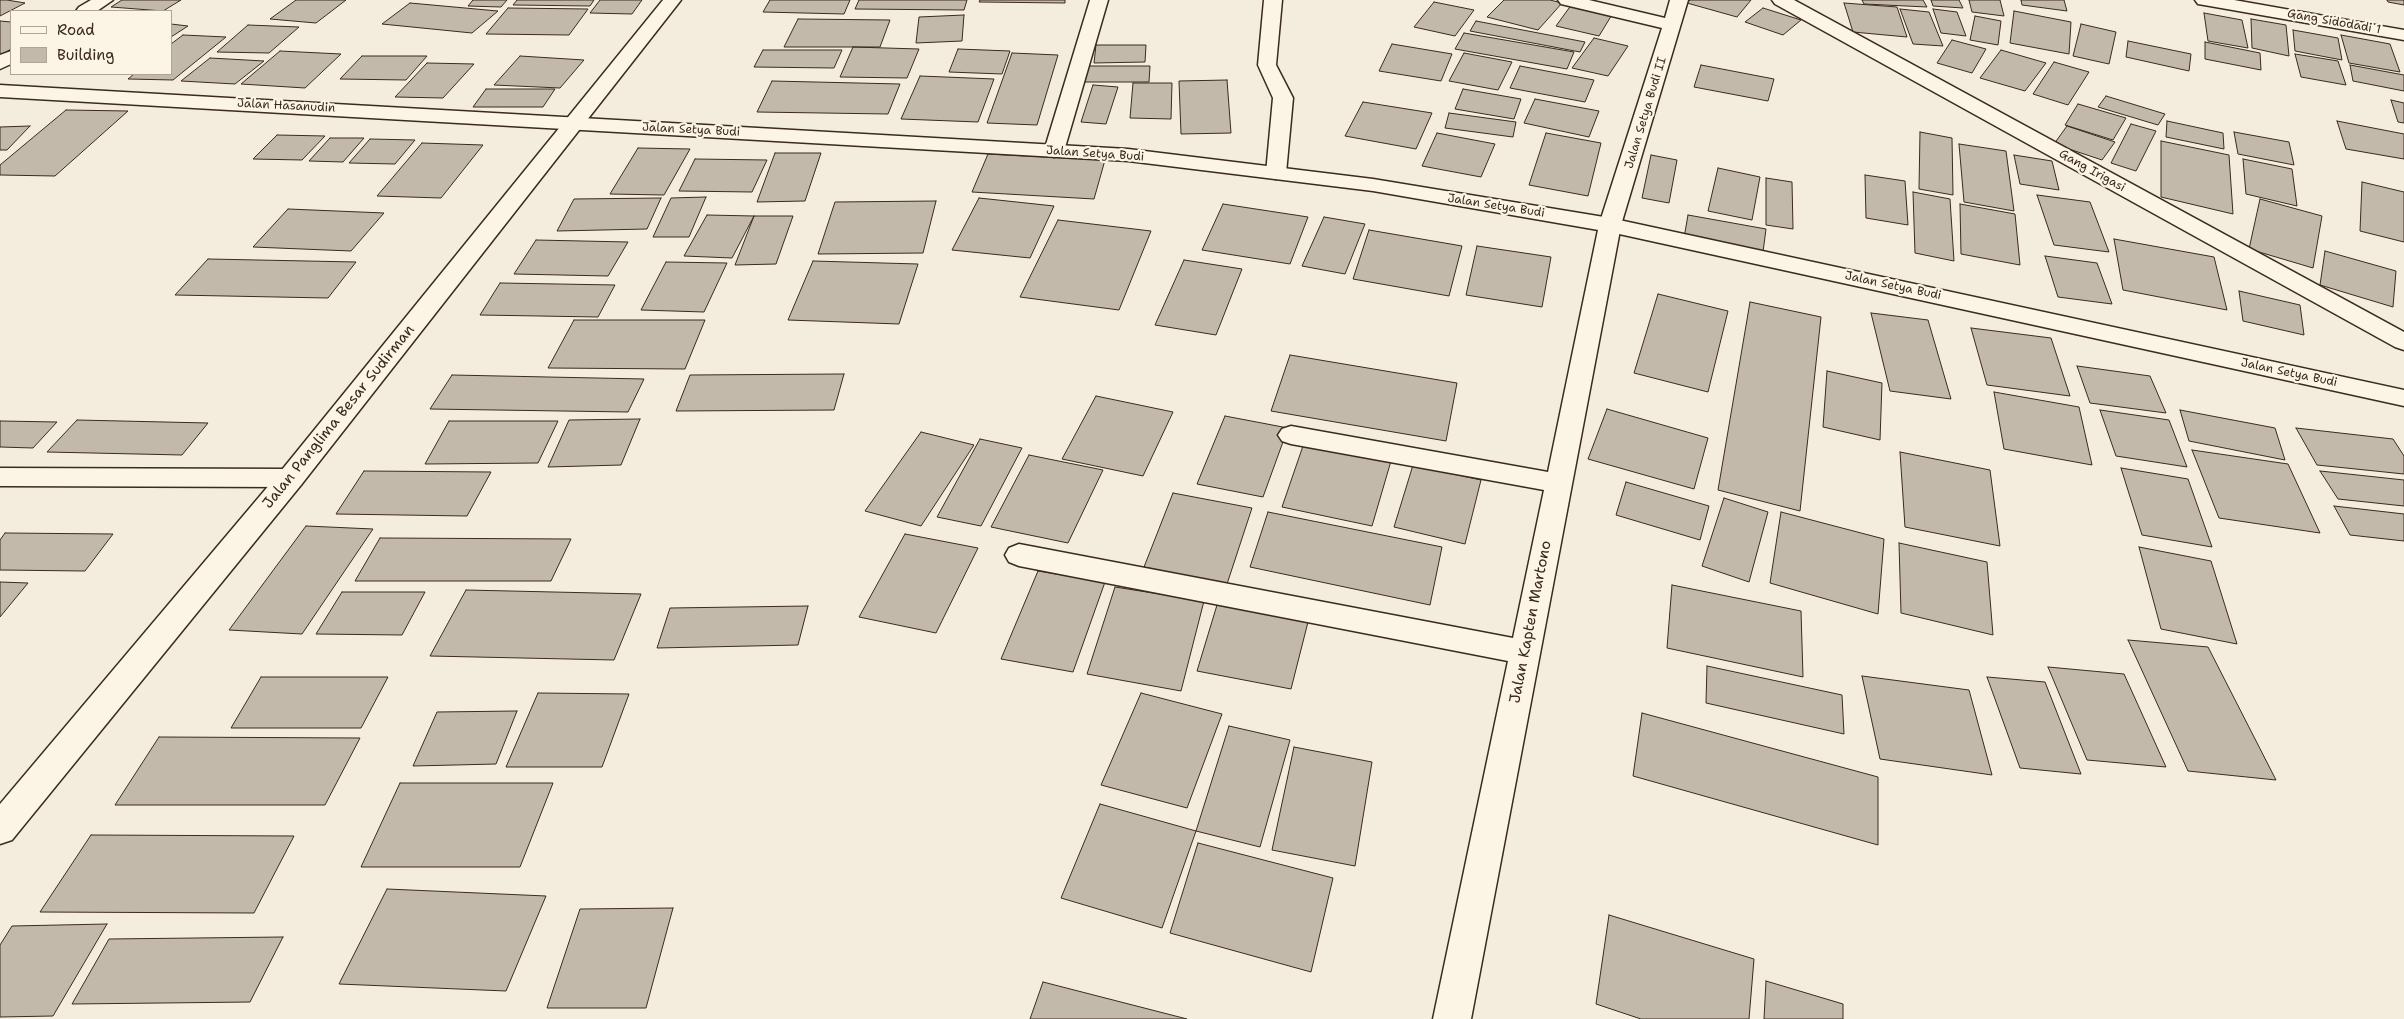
<!DOCTYPE html>
<html>
<head>
<meta charset="utf-8">
<style>
	body { margin:0 }
	#map { position:relative; width:2404px; height:1019px; overflow:hidden; background:#f4eddd; font-family:"Shantell Sans",sans-serif }
	canvas { display:block }
	.legend { position:absolute; left:10px; top:10px; width:162px; height:65px; box-sizing:border-box; background:#fcf5e5; border:1px solid #afa495; margin:0; padding:6px 9px; list-style:none; font-size:15px; color:#3b2a1e }
	.legend li { display:flex; align-items:center; gap:10px; height:25px }
	.legend b { width:25px; border:1px solid #afa495 }
</style>
</head>
<body>
<div id="map">
<canvas width="2404" height="1019"></canvas>
<ul class="legend">
<li><b style="height:6px;background:#fcf5e5"></b>Road</li>
<li><b style="height:14px;background:#c3b9aa"></b>Building</li>
</ul>
</div>
<script>
const ctx = document.querySelector('canvas').getContext('2d');
ctx.lineJoin = 'round';
function fill(path, color) { ctx.fillStyle = color; ctx.fill(path, 'evenodd'); }
const poly = rows => new Path2D(rows.map(r => 'M' + r).join(''));
function stroke(path, color, width, dash) { ctx.strokeStyle = color; ctx.lineWidth = width; ctx.lineCap = dash ? 'butt' : 'round'; ctx.setLineDash(dash || []); ctx.stroke(path); }
function write(font, color, halo, rows, align = 'center') {
  ctx.font = font + ' "Shantell Sans",sans-serif'; ctx.lineWidth = 4.5; ctx.setLineDash([]); ctx.textBaseline = 'middle'; ctx.strokeStyle = halo; ctx.fillStyle = color; for (const [text, x, y, turn = 0] of rows) {
    ctx.save(); ctx.translate(x, y); ctx.rotate((+turn || 0) * Math.PI / 180); ctx.textAlign = isNaN(turn) ? turn : align; if (halo) ctx.strokeText(text, 0, 0); ctx.fillText(text, 0, 0); ctx.restore();
  }
}
const building = poly([
	[0,0,7,0,25,3,0,16,0,0],
	[122,0,181,0,163,11,111,7,122,0],
	[296,0,346,0,316,23,270,19,296,0],
	[473,0,507,0,501,7,468,6,473,0],
	[517,0,594,0,590,6,513,5,517,0],
	[600,0,642,0,632,14,590,13,600,0],
	[770,0,850,0,844,14,763,12,770,0],
	[859,0,967,0,964,10,855,9,859,0],
	[980,0,1065,0,1065,3,979,2,980,0],
	[1504,0,1550,0,1562,3,1538,30,1487,17,1504,0],
	[1690,0,1751,0,1737,17,1687,3,1690,0],
	[1862,0,1923,0,1927,7,1864,4,1862,0],
	[1931,0,1959,0,1963,8,1933,6,1931,0],
	[1969,0,2000,0,2004,16,1972,12,1969,0],
	[2021,0,2064,0,2067,11,2022,5,2021,0],
	[2387,0,2404,0,2404,5,2388,2,2387,0],
	[1434,2,1474,10,1455,36,1414,27,1434,2],
	[410,3,498,11,472,33,382,24,410,3],
	[1844,3,1897,7,1907,37,1853,32,1844,3],
	[1572,4,1613,13,1599,36,1556,26,1572,4],
	[508,8,588,9,569,35,486,34,508,8],
	[1763,8,1801,20,1783,35,1745,22,1763,8],
	[1900,9,1929,12,1943,46,1913,44,1900,9],
	[1933,9,1957,12,1966,36,1941,33,1933,9],
	[2014,11,2071,22,2069,54,2010,43,2014,11],
	[2204,13,2242,20,2248,48,2208,41,2204,13],
	[964,15,962,41,916,43,919,17,964,15],
	[1975,16,2001,21,1998,45,1970,40,1975,16],
	[798,19,890,20,880,47,784,47,798,19],
	[2251,19,2286,25,2289,56,2252,48,2251,19],
	[0,21,11,22,11,49,0,56,0,21],
	[1476,21,1585,42,1580,52,1470,31,1476,21],
	[171,24,188,26,171,37,171,24],
	[2081,24,2116,32,2109,64,2073,56,2081,24],
	[248,25,299,27,269,53,217,52,248,25],
	[2293,30,2338,38,2342,60,2295,51,2293,30],
	[1464,33,1574,52,1567,69,1455,49,1464,33],
	[183,35,226,37,173,80,128,79,134,74,171,74,171,44,183,35],
	[2341,35,2390,44,2400,72,2349,63,2341,35],
	[1594,38,1628,46,1608,76,1572,68,1594,38],
	[1952,40,1986,49,1972,73,1937,63,1952,40],
	[2128,41,2191,54,2189,71,2126,57,2128,41],
	[2205,42,2260,53,2261,70,2205,59,2205,42],
	[1392,44,1452,54,1441,81,1379,71,1392,44],
	[1096,45,1146,45,1145,62,1094,63,1096,45],
	[853,47,919,49,907,78,840,77,853,47],
	[958,49,1010,51,1002,74,949,72,958,49],
	[763,50,842,50,834,68,754,67,763,50],
	[2001,50,2046,63,2025,91,1980,78,2001,50],
	[280,51,341,54,305,88,241,84,280,51],
	[1012,53,1058,55,1037,125,987,123,1012,53],
	[1464,53,1512,62,1498,90,1449,81,1464,53],
	[2295,54,2338,61,2346,85,2301,77,2295,54],
	[362,56,427,56,406,80,340,79,362,56],
	[520,56,584,60,560,88,494,85,520,56],
	[210,58,264,61,235,84,181,81,210,58],
	[2054,62,2089,72,2068,105,2033,94,2054,62],
	[427,63,474,64,443,98,395,97,427,63],
	[1701,65,1774,79,1768,101,1694,87,1701,65],
	[2350,65,2404,75,2404,91,2353,81,2350,65],
	[1087,66,1150,66,1149,82,1085,82,1087,66],
	[1520,66,1594,80,1585,102,1510,88,1520,66],
	[920,76,994,79,978,122,901,119,920,76],
	[1227,80,1231,133,1181,134,1179,81,1227,80],
	[772,81,900,84,888,114,757,112,772,81],
	[1133,83,1172,83,1171,119,1130,118,1133,83],
	[1093,85,1118,87,1106,124,1081,122,1093,85],
	[486,89,555,89,543,107,473,107,486,89],
	[1463,89,1521,99,1514,119,1455,109,1463,89],
	[2106,96,2165,114,2158,125,2098,107,2106,96],
	[1535,99,1599,111,1589,137,1524,123,1535,99],
	[2391,100,2404,103,2404,123,2398,122,2391,100],
	[1363,102,1432,113,1416,149,1345,136,1363,102],
	[2078,104,2126,118,2113,140,2065,125,2078,104],
	[66,110,128,111,55,176,0,175,0,165,66,110],
	[1449,113,1516,122,1513,137,1445,128,1449,113],
	[2167,121,2223,133,2224,149,2166,137,2167,121],
	[2337,121,2404,134,2404,159,2346,149,2337,121],
	[2131,124,2156,131,2136,171,2111,163,2131,124],
	[30,126,7,150,0,150,0,127,30,126],
	[2067,126,2115,142,2102,160,2054,144,2067,126],
	[1920,132,1952,138,1953,195,1919,189,1920,132],
	[2234,132,2289,142,2294,165,2238,154,2234,132],
	[1437,133,1495,144,1481,177,1422,166,1437,133],
	[1546,133,1601,143,1588,196,1529,185,1546,133],
	[277,135,325,136,302,160,253,159,277,135],
	[330,138,364,138,343,162,309,161,330,138],
	[370,139,415,140,395,164,349,163,370,139],
	[2161,141,2229,155,2233,214,2161,197,2161,141],
	[422,143,483,145,441,198,377,196,422,143],
	[1959,144,2006,151,2014,211,1964,202,1959,144],
	[638,148,690,149,664,195,610,194,638,148],
	[775,153,821,153,805,201,757,202,775,153],
	[988,154,1105,160,1094,199,972,192,988,154],
	[1651,155,1677,160,1669,203,1642,198,1651,155],
	[2014,155,2052,161,2059,190,2020,184,2014,155],
	[695,159,767,160,752,192,679,191,695,159],
	[2243,159,2292,169,2297,206,2246,194,2243,159],
	[1718,168,1760,177,1752,220,1708,211,1718,168],
	[1865,175,1905,181,1908,225,1866,218,1865,175],
	[1766,178,1792,182,1793,229,1766,225,1766,178],
	[2362,182,2404,192,2404,242,2360,231,2362,182],
	[1913,192,1950,199,1954,261,1915,253,1913,192],
	[2037,195,2090,202,2109,252,2054,245,2037,195],
	[706,197,689,237,653,237,671,198,706,197],
	[661,198,647,229,557,231,574,199,661,198],
	[979,198,1054,206,1030,258,952,250,979,198],
	[2260,199,2322,216,2313,268,2249,249,2260,199],
	[936,201,923,253,818,254,835,202,936,201],
	[1223,204,1308,217,1290,264,1202,250,1223,204],
	[1960,204,2015,214,2020,265,1961,254,1960,204],
	[288,209,384,213,351,251,253,247,288,209],
	[707,215,754,216,732,258,684,256,707,215],
	[1688,215,1766,229,1763,252,1684,238,1688,215],
	[754,216,793,216,776,264,735,265,754,216],
	[1324,217,1365,224,1345,274,1302,266,1324,217],
	[1058,220,1151,231,1119,310,1020,297,1058,220],
	[1369,230,1462,246,1449,296,1353,279,1369,230],
	[2114,239,2214,257,2227,310,2123,290,2114,239],
	[536,240,628,242,608,276,514,274,536,240],
	[1477,246,1551,257,1542,307,1466,295,1477,246],
	[2325,251,2396,271,2393,307,2320,285,2325,251],
	[2045,256,2097,263,2112,304,2058,297,2045,256],
	[208,259,356,262,328,298,175,295,208,259],
	[1184,260,1242,269,1216,335,1155,325,1184,260],
	[813,261,918,264,899,324,788,320,813,261],
	[666,262,727,263,704,312,641,310,666,262],
	[500,283,615,285,598,317,480,315,500,283],
	[2239,291,2300,305,2304,335,2243,321,2239,291],
	[1658,294,1728,311,1708,392,1634,373,1658,294],
	[1750,302,1821,317,1800,511,1718,490,1750,302],
	[1871,313,1928,320,1951,399,1890,391,1871,313],
	[574,320,705,320,685,369,548,368,574,320],
	[1971,328,2051,338,2070,396,1987,385,1971,328],
	[1290,355,1457,383,1446,441,1271,411,1290,355],
	[2077,366,2150,376,2166,413,2090,403,2077,366],
	[1827,371,1882,383,1880,440,1823,427,1827,371],
	[844,374,834,410,676,411,690,375,844,374],
	[452,375,644,379,628,412,430,409,452,375],
	[1994,392,2079,407,2092,465,2004,449,1994,392],
	[1096,396,1173,412,1143,476,1062,459,1096,396],
	[1607,409,1708,438,1694,489,1588,459,1607,409],
	[2100,410,2169,420,2187,467,2116,456,2100,410],
	[2180,410,2275,428,2285,460,2189,441,2180,410],
	[1225,416,1288,428,1263,497,1197,484,1225,416],
	[640,419,621,465,548,467,569,420,640,419],
	[77,420,208,423,182,455,47,452,77,420],
	[0,421,57,422,33,448,0,447,0,421],
	[449,421,558,421,538,463,425,464,449,421],
	[2296,428,2393,439,2404,456,2404,474,2317,465,2296,428],
	[921,432,974,445,921,526,865,511,921,432],
	[980,439,1022,448,981,526,937,517,980,439],
	[1304,443,1391,461,1372,526,1282,507,1304,443],
	[2192,450,2288,464,2320,533,2219,518,2192,450],
	[1900,452,1990,470,2000,546,1905,527,1900,452],
	[1029,455,1103,470,1068,543,991,527,1029,455],
	[1413,465,1481,480,1465,544,1394,527,1413,465],
	[2121,468,2188,479,2212,547,2142,535,2121,468],
	[364,471,491,472,467,516,336,514,364,471],
	[2320,471,2404,480,2404,506,2338,499,2320,471],
	[1626,482,1709,506,1700,540,1616,515,1626,482],
	[1173,493,1252,508,1227,584,1144,567,1173,493],
	[1724,498,1768,512,1749,582,1702,566,1724,498],
	[2334,506,2404,514,2404,541,2350,535,2334,506],
	[1268,512,1442,547,1430,605,1250,567,1268,512],
	[1781,512,1884,539,1878,614,1770,583,1781,512],
	[306,526,373,529,302,634,229,630,306,526],
	[5,533,113,534,85,571,0,570,0,540,5,533],
	[905,534,978,548,936,633,859,617,905,534],
	[380,538,571,539,551,581,355,581,380,538],
	[1899,543,1987,562,1993,635,1901,613,1899,543],
	[2139,547,2211,561,2237,644,2161,629,2139,547],
	[1038,571,1105,582,1073,672,1001,659,1038,571],
	[0,582,28,583,0,617,0,582],
	[1672,585,1801,611,1803,677,1667,648,1672,585],
	[1115,587,1204,601,1181,691,1087,674,1115,587],
	[466,590,641,594,614,660,430,656,466,590],
	[342,592,425,592,402,635,316,634,342,592],
	[1217,605,1308,622,1291,689,1197,671,1217,605],
	[808,606,798,645,657,648,670,608,808,606],
	[2128,640,2208,647,2276,780,2188,771,2128,640],
	[1707,666,1842,695,1844,734,1706,703,1707,666],
	[2048,667,2124,674,2166,767,2087,760,2048,667],
	[1862,676,1969,690,1992,775,1880,759,1862,676],
	[261,677,388,677,361,728,231,728,261,677],
	[1987,677,2045,682,2081,774,2020,768,1987,677],
	[538,693,629,694,602,767,506,767,538,693],
	[1141,693,1222,714,1187,808,1101,785,1141,693],
	[517,711,496,764,413,766,437,712,517,711],
	[1642,713,1878,777,1878,845,1633,776,1642,713],
	[1229,726,1290,740,1260,847,1196,831,1229,726],
	[159,737,360,738,325,805,115,805,159,737],
	[1294,747,1372,762,1355,866,1272,850,1294,747],
	[400,783,553,783,520,867,361,867,400,783],
	[1100,804,1196,831,1162,928,1061,898,1100,804],
	[91,835,294,836,254,913,40,912,91,835],
	[1198,843,1333,878,1311,972,1170,933,1198,843],
	[387,889,546,896,506,991,339,984,387,889],
	[673,908,646,1008,547,1008,580,909,673,908],
	[1609,915,1754,959,1749,1019,1641,1019,1596,1004,1609,915],
	[107,924,53,1016,0,1017,0,945,12,926,107,924],
	[283,937,250,1002,72,1004,109,939,283,937],
	[1766,981,1843,1004,1843,1019,1764,1019,1766,981],
	[1043,982,1187,1019,1030,1019,1043,982]
]);
const minor = poly([
	[91,0,113,0,97,11,76,11,79,7,91,0],
	[1090,0,1108,0,1064,151,1061,155,1054,157,1047,155,1044,151,1090,0],
	[1264,0,1282,0,1276,65,1293,98,1286,173,1283,177,1276,179,1269,177,1266,173,1273,98,1258,65,1264,0],
	[1558,0,1589,0,1665,18,1670,0,1688,0,1621,225,1471,1019,1433,1019,1508,661,1019,566,1009,562,1005,555,1009,548,1019,544,1513,638,1544,490,1291,444,1282,441,1278,435,1282,429,1291,426,1548,472,1599,225,1662,28,1561,4,1558,0],
	[1772,0,1794,0,2404,332,2404,350,2395,347,1775,4,1772,0],
	[2195,0,2234,0,2404,30,2404,40,2204,5,2198,4,2195,0],
	[11,51,11,64,0,69,0,55,11,51],
	[0,468,291,469,301,471,304,478,301,485,291,487,0,486,0,468]
]);
const tertiary = poly([
	[0,85,1128,149,1373,179,1610,218,2404,390,2404,406,1610,232,1373,191,1128,161,0,97,0,85]
]);
const primary = poly([
	[663,0,681,0,301,485,12,840,0,844,0,804,281,471,663,0]
]);
const farStreetnames = [
	["Gang Sidodadi 1",2334,22,10],
	["Jalan Hasanudin",286,106,3],
	["Jalan Setya Budi II",1646,113,-73],
	["Jalan Setya Budi",691,130,3],
	["Jalan Setya Budi",1095,154,4],
	["Gang Irigasi",2092,171,29],
	["Jalan Setya Budi",1496,206,9],
	["Jalan Setya Budi",1893,286,12],
	["Jalan Setya Budi",2289,373,12]
];
const streetNames = [
	["Jalan Panglima Besar Sudirman",339,417,-51],
	["Jalan Kapten Martono",1531,622,-79]
];
fill(building, '#c3b9aa');
stroke(building, '#3b2a1e', 1);
stroke(minor, '#3b2a1e', 3);
stroke(tertiary, '#3b2a1e', 3);
stroke(primary, '#3b2a1e', 3);
fill(minor, '#fcf5e5');
fill(tertiary, '#fcf5e5');
fill(primary, '#fcf5e5');
write('12px', '#3b2a1e', '#fcf5e5', farStreetnames);
write('15px', '#3b2a1e', '#fcf5e5', streetNames);
</script>
</body>
</html>
